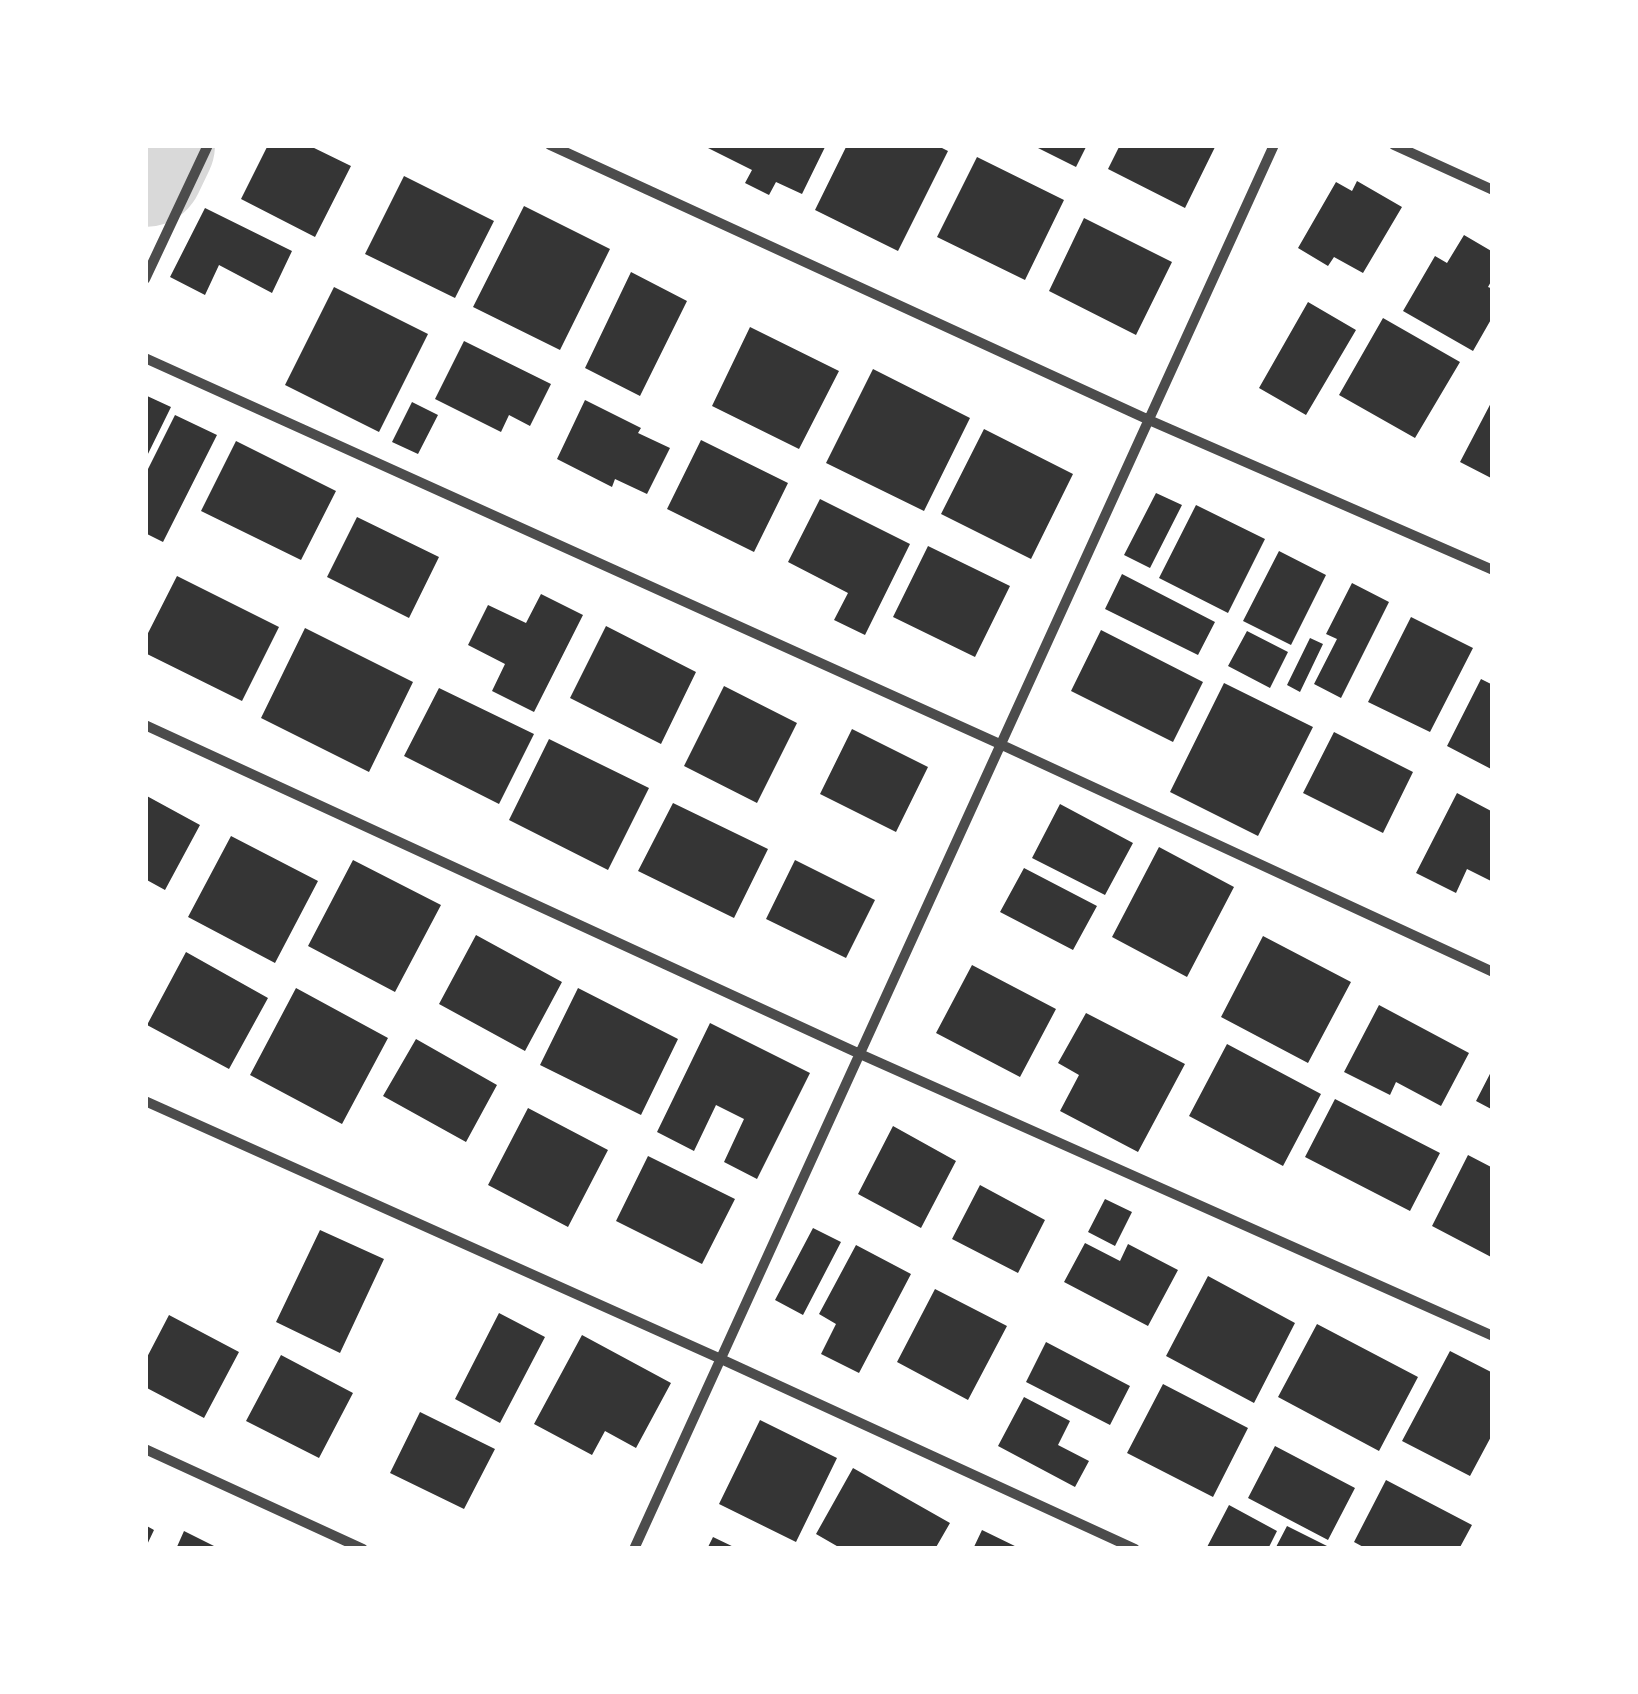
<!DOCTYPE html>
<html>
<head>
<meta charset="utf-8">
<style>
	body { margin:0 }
	#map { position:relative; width:1638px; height:1694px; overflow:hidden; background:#fff; font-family:Helvetica,sans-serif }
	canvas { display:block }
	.frame { position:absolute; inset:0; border:148px solid #fff; pointer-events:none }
</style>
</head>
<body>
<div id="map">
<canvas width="1638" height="1694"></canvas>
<div class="frame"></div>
</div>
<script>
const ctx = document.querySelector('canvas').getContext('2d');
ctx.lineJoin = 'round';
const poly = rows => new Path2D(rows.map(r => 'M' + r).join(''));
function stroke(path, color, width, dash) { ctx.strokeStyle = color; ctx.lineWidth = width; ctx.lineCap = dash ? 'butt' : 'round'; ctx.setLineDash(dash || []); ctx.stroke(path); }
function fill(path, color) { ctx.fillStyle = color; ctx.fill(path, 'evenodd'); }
const river = poly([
	[145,168,156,145]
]);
const building = poly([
	[268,145,308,145,351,166,315,237,241,199],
	[702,145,826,145,802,194,776,182,769,195,745,183,752,170],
	[847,145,936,145,948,151,898,251,815,210],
	[1032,145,1087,145,1076,167],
	[1120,145,1216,145,1185,208,1108,169],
	[977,157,1064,200,1025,280,937,237],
	[404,176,494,221,455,298,365,254],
	[1357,181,1402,207,1363,273,1334,257,1328,266,1298,248,1336,182,1352,191],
	[524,206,610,249,560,350,473,307],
	[205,208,292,251,272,293,219,265,205,295,170,277],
	[1084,218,1172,262,1136,335,1049,291],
	[1464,235,1493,252,1493,278,1488,287,1493,289,1493,316,1473,351,1403,311,1435,256,1447,263],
	[631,272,687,301,640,396,585,368],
	[334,287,428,334,379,432,285,385],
	[1308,302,1356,330,1306,415,1259,388],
	[1383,318,1460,362,1415,438,1339,395],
	[750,327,839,371,799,449,712,406],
	[464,341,551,384,530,426,509,415,501,432,435,399],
	[873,369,970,418,924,511,826,463],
	[145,395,171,407,145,460],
	[1493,399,1493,479,1460,462],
	[585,400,641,428,638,433,670,448,647,494,615,479,612,487,557,459],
	[412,402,438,415,418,454,392,442],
	[175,415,217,435,163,542,145,533,145,475],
	[984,429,1073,474,1031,559,941,514],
	[701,440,788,483,754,552,667,509],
	[236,441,336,491,301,560,201,511],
	[1156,493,1182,505,1150,568,1124,555],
	[820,499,910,544,865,635,834,620,848,593,788,562],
	[1196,505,1265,539,1228,613,1159,578],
	[357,517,439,557,409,618,327,577],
	[928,546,1010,586,975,657,893,617],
	[1279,551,1326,575,1291,645,1243,621],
	[1122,574,1215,622,1198,655,1105,609],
	[177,576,279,627,242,701,145,653,145,639],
	[1352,583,1389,602,1341,698,1314,684,1337,639,1326,634],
	[541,594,583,615,534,712,492,691,505,664,468,645,488,605,526,623],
	[1411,617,1473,648,1430,732,1368,702],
	[606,626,696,672,661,744,570,698],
	[305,628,413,682,369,772,261,718],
	[1101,630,1203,682,1173,742,1071,691],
	[1247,631,1288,652,1270,688,1228,666],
	[1310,638,1323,644,1300,692,1287,685],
	[1481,679,1493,685,1493,770,1447,746],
	[1224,683,1313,727,1258,836,1170,792],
	[724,686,797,723,757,803,684,766],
	[439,688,534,734,499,804,404,756],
	[852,729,928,767,896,832,820,794],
	[1334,732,1413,772,1383,833,1303,793],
	[549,739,649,788,608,870,509,820],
	[1457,793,1493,812,1493,882,1467,869,1456,893,1416,873],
	[145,795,200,825,165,890,145,879],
	[673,803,768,849,734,918,638,871],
	[1060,804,1133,843,1105,895,1032,858],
	[231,836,318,881,275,963,188,917],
	[1159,847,1234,887,1187,977,1112,937],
	[353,860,441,905,395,992,308,946],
	[795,860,875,900,846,958,766,919],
	[1024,868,1097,906,1073,950,1000,912],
	[476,935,562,982,525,1051,439,1004],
	[1263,936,1351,982,1308,1063,1221,1017],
	[186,952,268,998,229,1069,147,1025],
	[972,965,1056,1009,1020,1077,936,1033],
	[296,988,388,1038,342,1124,250,1075],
	[578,988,678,1039,641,1115,540,1065],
	[1379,1005,1469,1053,1441,1106,1396,1082,1390,1095,1344,1072],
	[1086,1013,1185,1064,1138,1152,1060,1111,1079,1075,1058,1063],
	[710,1023,810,1073,757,1179,724,1162,744,1119,716,1105,694,1151,657,1132],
	[416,1039,497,1085,466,1142,383,1096],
	[1227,1044,1321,1094,1283,1166,1189,1116],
	[1493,1068,1493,1110,1476,1101],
	[1335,1099,1440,1153,1410,1211,1305,1157],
	[528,1108,608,1150,568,1227,488,1185],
	[893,1126,956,1161,921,1228,858,1194],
	[1468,1155,1493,1168,1493,1258,1432,1226],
	[648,1156,735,1199,702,1264,616,1221],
	[980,1185,1045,1220,1018,1273,952,1239],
	[1105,1199,1132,1212,1115,1246,1088,1232],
	[813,1228,841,1242,803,1315,775,1300],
	[320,1230,384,1259,340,1353,276,1322],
	[1085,1243,1120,1261,1128,1244,1178,1270,1148,1326,1064,1282],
	[856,1245,911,1274,859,1373,821,1354,836,1324,819,1314],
	[1208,1276,1295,1323,1254,1403,1166,1356],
	[935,1289,1007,1326,968,1400,897,1362],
	[499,1313,545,1337,500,1423,455,1399],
	[169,1315,239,1352,204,1418,145,1387,145,1361],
	[1317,1324,1418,1377,1379,1451,1278,1397],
	[582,1335,671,1383,636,1448,605,1431,592,1455,534,1424],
	[1046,1342,1130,1386,1110,1425,1026,1382],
	[1450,1351,1493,1373,1493,1433,1470,1476,1402,1441],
	[281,1355,353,1393,319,1458,246,1421],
	[1163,1384,1248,1428,1213,1497,1127,1453],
	[1024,1397,1070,1421,1058,1445,1089,1461,1075,1487,998,1446],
	[420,1412,495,1449,464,1509,390,1473],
	[760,1420,837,1458,796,1542,719,1504],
	[1275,1446,1355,1488,1328,1540,1248,1498],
	[853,1468,950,1523,935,1549,842,1549,816,1534],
	[1386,1480,1472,1525,1459,1549,1367,1549,1354,1542],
	[1229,1505,1277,1531,1268,1549,1206,1549],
	[145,1525,154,1530,145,1549],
	[1287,1526,1333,1549,1275,1549],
	[982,1530,1021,1549,973,1549],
	[184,1531,220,1549,176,1549],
	[713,1537,738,1549,707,1549]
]);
const minor = poly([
	[550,145,1149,420,1493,570],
	[1394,145,1493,190],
	[145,279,208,145],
	[145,358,1002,745,1493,972],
	[145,725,860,1054,1493,1336],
	[145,1101,721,1359,1135,1549],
	[145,1449,363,1549],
	[634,1549,1274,145]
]);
stroke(river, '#d9d9d9', 118);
fill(building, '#353535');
stroke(minor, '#4c4c4c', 10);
</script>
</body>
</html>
